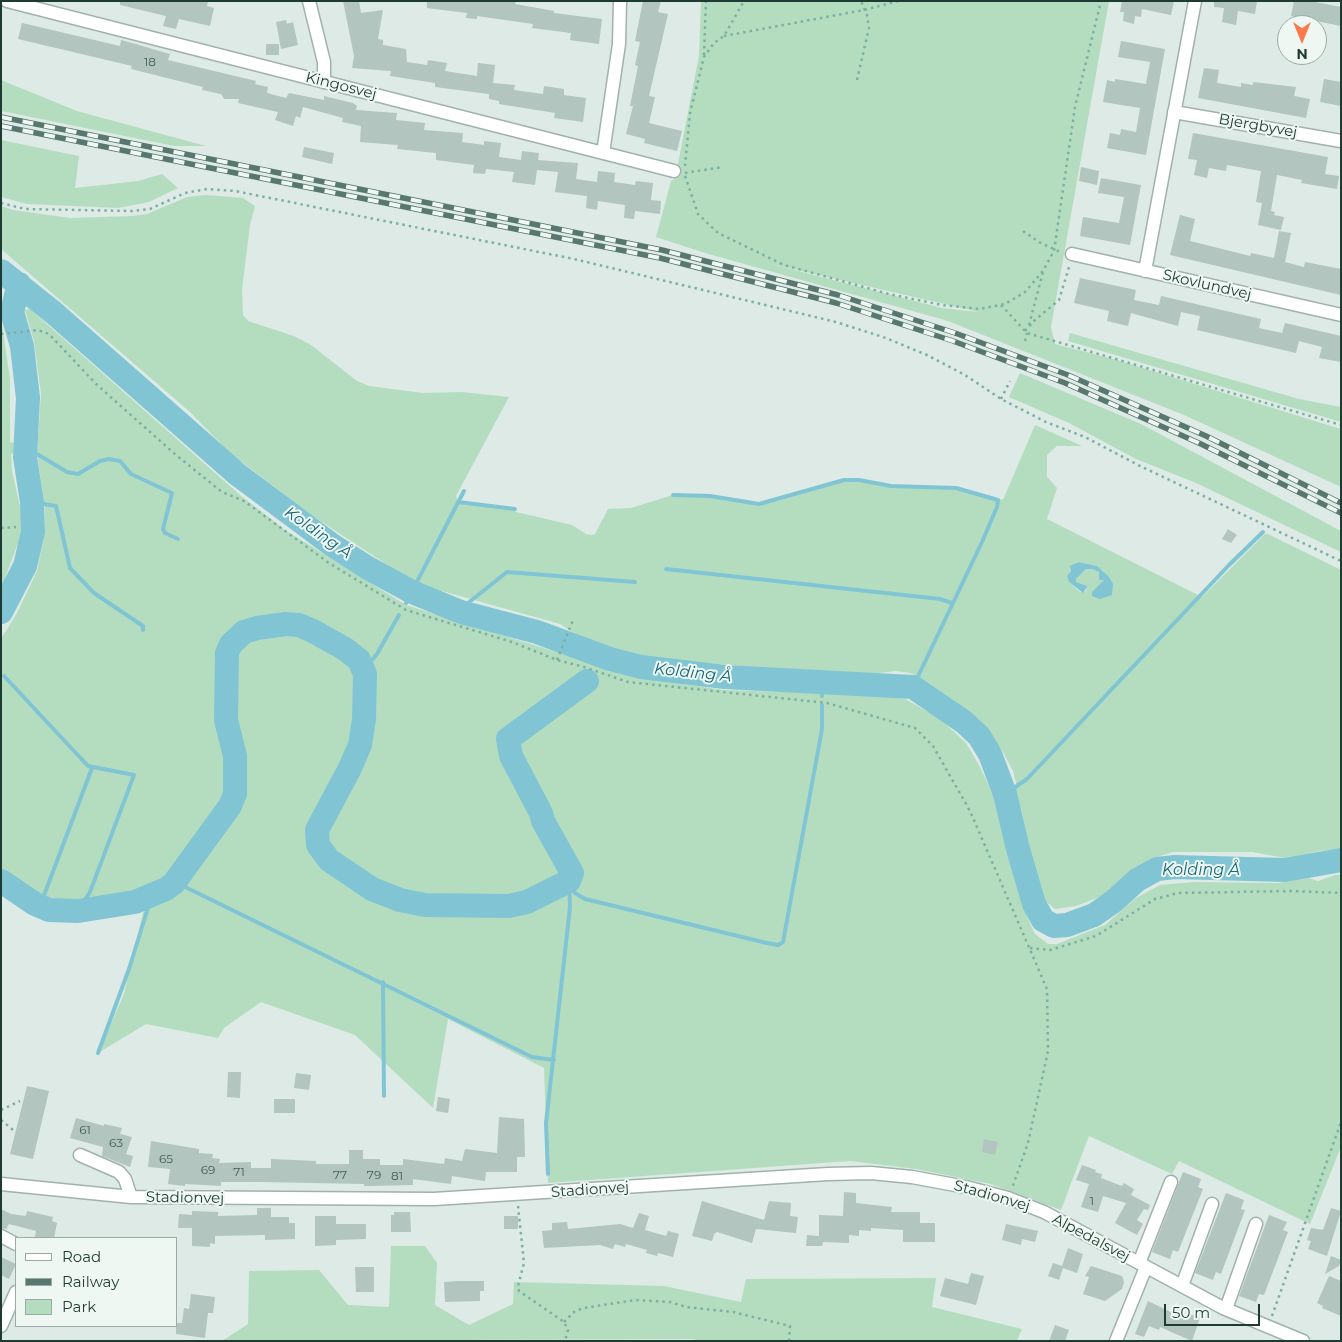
<!DOCTYPE html>
<html>
<head>
<meta charset="utf-8">
<style>
	body { margin:0 }
	#map { position:relative; width:1342px; height:1342px; overflow:hidden; background:#ddeae5; font-family:Montserrat,sans-serif }
	canvas { display:block }
	.frame { position:absolute; inset:0; border:2px solid #1e3b33; pointer-events:none }
	.legend { position:absolute; left:15px; top:1237px; width:162px; height:90px; box-sizing:border-box; background:#eef7f2; border:1px solid #9baca6; margin:0; padding:6px 9px; list-style:none; font-size:15px; color:#1e3b33 }
	.legend li { display:flex; align-items:center; gap:10px; height:25px }
	.legend b { width:25px; border:1px solid #9baca6 }
	.north { position:absolute; left:1277px; top:15px; width:50px; height:50px; box-sizing:border-box; background:#eef7f2; border:1px solid #9baca6; border-radius:50%; rotate:180deg; font-size:14px; font-weight:700; line-height:20px; text-align:center; color:#1e3b33 }
	.north::after { content:''; display:block; margin:auto; width:18px; height:22px; background:#fb794a; clip-path:polygon(50% 0,100% 100%,50% 72%,0 100%) }
	.scale { position:absolute; left:1164px; top:1304px; width:96px; height:22px; box-sizing:border-box; border:2px solid #1e3b33; border-top:0; padding-left:6px; font-size:15px; line-height:18px; white-space:nowrap; color:#1e3b33; -webkit-text-stroke:4px #eef7f2; paint-order:stroke }
</style>
</head>
<body>
<div id="map">
<canvas width="1342" height="1342"></canvas>
<div class="frame"></div>
<ul class="legend">
<li><b style="height:6px;background:#fff"></b>Road</li>
<li><b style="height:6px;background:#58776f"></b>Railway</li>
<li><b style="height:14px;background:#b4ddc0"></b>Park</li>
</ul>
<div class="north">N</div>
<div class="scale">50 m</div>
</div>
<script>
const ctx = document.querySelector('canvas').getContext('2d');
ctx.lineJoin = 'round';
function fill(path, color) { ctx.fillStyle = color; ctx.fill(path, 'evenodd'); }
const poly = rows => new Path2D(rows.map(r => 'M' + r).join(''));
function stroke(path, color, width, dash) { ctx.strokeStyle = color; ctx.lineWidth = width; ctx.lineCap = dash ? 'butt' : 'round'; ctx.setLineDash(dash || []); ctx.stroke(path); }
function write(font, color, halo, rows, align = 'center') {
  ctx.font = font + ' Montserrat,sans-serif'; ctx.lineWidth = 4; ctx.setLineDash([]); ctx.textBaseline = 'middle'; ctx.strokeStyle = halo; ctx.fillStyle = color; for (const [text, x, y, turn = 0] of rows) {
    ctx.save(); ctx.translate(x, y); ctx.rotate((+turn || 0) * Math.PI / 180); ctx.textAlign = isNaN(turn) ? turn : align; if (halo) ctx.strokeText(text, 0, 0); ctx.fillText(text, 0, 0); ctx.restore();
  }
}
const green = poly([
	[701,1,1109,1,1051,327,1055,344,1117,360,1341,429,1341,487,1184,415,948,321,705,253,656,237,671,181,675,179,699,56],
	[767,263,979,312,942,308],
	[1,80,77,111,206,146,174,146,1,111],
	[1,140,79,156,75,188,138,181,162,174,178,188,149,202,118,208,27,204,1,197],
	[206,195,243,198,255,206,250,225,242,289,243,315,248,321,294,336,311,345,357,381,369,386,423,393,461,392,509,397,456,496,458,502,514,509,516,512,572,525,586,534,592,535,595,534,608,509,631,508,673,495,710,496,759,504,844,480,859,480,891,486,956,488,1003,500,1035,425,1082,446,1057,446,1047,455,1047,477,1057,488,1047,519,1202,597,1265,534,1268,534,1341,570,1341,849,1319,851,1291,859,1252,852,1173,852,1150,859,1107,894,1076,906,1055,909,1044,900,1042,895,1027,842,1022,812,1015,792,1016,783,1013,771,1002,750,971,713,923,679,910,673,895,671,872,674,822,673,706,663,635,655,602,645,572,632,560,624,431,588,406,577,308,513,228,451,190,412,1,249,1,206,13,210,70,218,133,216,147,214,187,197],
	[1079,562,1097,566,1112,595,1101,585,1104,579,1100,580,1100,572,1092,569,1086,569,1076,579,1076,582,1088,586,1085,592,1080,592,1069,582,1071,568],
	[30,309,240,495,285,530,406,605,633,676,723,690,885,695,905,699,939,718,966,743,980,767,994,797,1024,910,1035,934,1048,944,1057,944,1105,925,1136,898,1160,885,1193,882,1278,883,1308,878,1318,881,1335,875,1341,875,1341,1147,1310,1224,1179,1161,1172,1174,1089,1136,1061,1210,991,1184,916,1169,850,1161,548,1183,544,1068,448,1019,433,1108,355,1035,261,1002,224,1028,218,1038,146,1024,98,1053,124,994,149,887,92,901,66,902,38,894,1,869,1,639,17,613,37,571,45,533,45,508,37,454,41,394,34,341,25,310],
	[1,318,10,379,10,442,15,443,15,453,11,454,12,471,21,511,26,511,26,522,22,526,20,538,5,578,8,579,5,590,1,592],
	[1070,333,1299,399,1341,407,1341,422,1068,341],
	[1020,373,1141,424,1341,531,1341,552,1196,483,1136,459,1069,423,1009,397],
	[391,1246,425,1246,437,1263,435,1305,469,1325,513,1304,514,1282,664,1286,741,1302,746,1279,936,1278,932,1307,1022,1329,1017,1341,703,1341,692,1339,222,1341,248,1324,249,1271,319,1270,348,1305,389,1307]
]);
const water = poly([
	[1079,562,1097,566,1109,577,1113,584,1112,595,1100,599,1092,596,1092,592,1104,580,1099,580,1099,572,1092,569,1086,569,1076,579,1076,582,1088,586,1083,593,1069,582,1067,576,1071,571,1070,566]
]);
const stream = poly([
	[25,452,37,454,67,472,78,474,100,461,109,459,120,461,131,474,172,493,163,529,165,533,178,539],
	[673,495,710,496,759,504,844,480,859,480,891,486,956,488,998,500,997,507,982,542,913,687],
	[32,502,56,506,70,568,94,593,143,626,143,630],
	[458,502,515,509],
	[666,569,940,599,952,603],
	[406,603,464,491],
	[461,612,468,603,507,572,635,582],
	[364,670,377,654,399,615],
	[4,676,88,766,134,775,90,892,78,911],
	[822,696,822,684],
	[1005,794,1027,779,1229,565,1263,532],
	[571,878,575,893,585,899,767,943,778,945,783,942,822,729,822,705],
	[175,882,532,1057,554,1060],
	[40,906,92,768],
	[383,982,384,1096],
	[98,1053,129,969,152,895],
	[548,1174,546,1123,570,907,569,881]
]);
const river = poly([
	[1,271,54,313,237,474,332,545,368,568,412,592,461,612,537,632,610,659,641,667,725,677,913,687,964,722,979,736,990,754,1005,794,1018,849,1034,904,1043,920,1054,926,1067,925,1094,915,1114,901,1137,880,1157,869,1175,867,1285,870,1341,860],
	[1,612,25,566,33,532,32,502,25,457,28,398,22,346,12,312,19,284],
	[1,881,35,904,49,910,78,911,135,902,166,889,174,883,230,806,235,794,235,756,226,720,227,653,231,644,244,632,257,628,286,624,299,625,313,631,345,649,359,660,365,674,364,719,360,745,350,768,317,830,318,845,329,860,372,889,400,900,425,905,509,906,527,902,569,881,572,873,543,821,541,813,511,756,508,739,587,681]
]);
const building = poly([
	[120,1,208,1,207,6,214,8,210,26,179,19,176,29,163,26,166,16,120,5],
	[343,1,359,1,361,13,383,10,378,39,383,40,383,45,406,49,407,62,427,65,428,60,447,63,445,71,477,76,478,63,495,65,493,83,515,85,514,90,543,94,544,86,564,89,564,95,586,98,583,122,554,118,555,113,499,104,499,101,489,99,489,94,435,87,435,83,390,76,391,71,352,68,354,56],
	[427,1,516,1,515,4,554,11,554,13,602,19,599,44,570,40,571,33,532,28,533,24,477,16,477,19,466,18,467,13,427,8],
	[643,1,661,1,658,12,668,14,649,96,655,97,649,123,682,131,677,151,644,143,645,139,626,134,633,106,630,106,638,66,635,65,640,42,635,41],
	[1122,1,1174,1,1171,15,1142,9,1141,17,1135,16,1134,24,1123,21,1124,12,1120,12],
	[1214,1,1257,1,1255,14,1238,11,1236,25,1222,22,1224,8,1214,7],
	[1294,1,1310,1,1341,7,1341,26,1291,16],
	[286,20,287,24,293,22,298,45,281,49,276,22],
	[22,23,120,46,121,40,132,43,170,54,168,60,256,81,255,84,268,87,267,93,286,98,289,93,324,100,324,96,353,103,357,106,356,110,397,113,396,120,425,123,424,130,463,133,462,142,484,145,484,141,501,143,499,157,521,160,522,151,539,153,538,160,578,163,576,179,597,182,598,171,615,173,614,182,635,185,636,181,653,183,651,200,661,201,660,214,635,211,634,219,624,218,625,205,598,201,597,210,586,208,587,196,555,192,558,172,537,170,535,185,512,182,514,172,486,169,485,174,473,173,474,165,436,160,436,153,397,149,398,145,360,142,361,126,342,122,343,118,303,107,300,118,296,116,293,126,275,120,278,112,238,103,239,99,224,99,221,94,202,90,203,87,131,69,132,66,18,39],
	[1121,41,1165,49,1146,155,1107,148,1110,133,1120,135,1121,129,1136,132,1140,108,1103,102,1107,80,1115,82,1115,79,1146,84,1150,62,1118,57],
	[266,44,279,44,279,55,266,55],
	[1204,68,1219,70,1217,83,1241,87,1241,83,1253,85,1253,82,1296,87,1294,96,1310,99,1306,118,1198,98],
	[1324,79,1341,82,1341,106,1320,102],
	[1193,133,1328,157,1325,174,1339,176,1337,189,1301,183,1302,180,1277,175,1271,211,1275,212,1274,215,1284,217,1281,230,1258,225,1262,203,1256,202,1261,171,1227,165,1226,171,1209,168,1207,178,1194,175,1197,160,1188,159],
	[304,147,334,153,332,164,302,157],
	[1081,167,1099,171,1097,185,1079,181],
	[1101,178,1141,185,1130,245,1080,236,1083,217,1119,223,1124,197,1098,193],
	[1180,215,1195,219,1190,241,1250,256,1251,253,1274,258,1279,231,1291,233,1285,262,1304,267,1305,262,1341,269,1341,295,1170,255],
	[1080,278,1136,290,1134,300,1159,305,1161,296,1261,319,1259,328,1282,333,1285,323,1341,336,1341,362,1319,358,1322,347,1299,341,1296,353,1197,330,1200,316,1181,312,1178,326,1131,313,1128,326,1107,321,1109,311,1074,303],
	[1228,529,1237,535,1231,543,1222,539],
	[228,1072,241,1072,240,1098,227,1097],
	[296,1073,311,1075,309,1090,294,1088],
	[27,1086,49,1091,33,1159,10,1154],
	[438,1097,450,1099,448,1113,436,1111],
	[274,1099,295,1099,295,1113,274,1113],
	[499,1117,524,1119,525,1157,517,1157,517,1172,486,1172,485,1181,452,1176,451,1184,413,1179,413,1185,371,1186,364,1186,364,1184,264,1182,221,1182,221,1186,185,1184,185,1186,168,1184,170,1169,148,1167,151,1141,199,1149,199,1153,213,1154,212,1158,220,1159,219,1163,251,1162,251,1168,271,1168,271,1159,316,1161,316,1164,349,1164,349,1150,363,1150,363,1159,380,1159,380,1165,403,1165,403,1159,444,1164,445,1158,462,1161,465,1149,497,1153],
	[76,1118,104,1126,104,1124,122,1128,120,1134,132,1137,126,1154,133,1156,130,1167,102,1156,103,1147,70,1138],
	[984,1139,998,1142,995,1155,982,1152],
	[1082,1165,1096,1170,1095,1172,1102,1174,1101,1178,1122,1186,1124,1183,1134,1189,1131,1195,1150,1205,1148,1210,1144,1209,1137,1220,1143,1224,1137,1235,1115,1223,1126,1203,1103,1196,1098,1212,1081,1207,1089,1184,1076,1180],
	[1183,1172,1201,1179,1198,1187,1203,1189,1178,1252,1173,1250,1170,1259,1152,1252],
	[844,1192,856,1193,856,1203,892,1207,891,1212,920,1212,920,1223,935,1223,935,1242,903,1242,903,1230,871,1228,871,1231,859,1230,859,1236,849,1235,849,1243,823,1242,822,1246,806,1246,807,1235,819,1236,819,1215,843,1216],
	[1226,1193,1244,1200,1241,1209,1245,1210,1221,1274,1216,1272,1213,1280,1195,1273],
	[702,1201,764,1220,769,1201,791,1203,790,1216,798,1217,796,1233,756,1229,752,1243,717,1232,714,1234,712,1241,692,1236],
	[257,1208,271,1208,271,1217,289,1217,289,1223,295,1223,295,1239,265,1240,265,1235,215,1236,215,1244,210,1243,210,1247,192,1246,192,1228,178,1228,179,1214,192,1215,192,1211,218,1212,218,1216,257,1215],
	[1331,1208,1341,1211,1327,1256,1308,1249,1311,1241,1307,1240,1311,1228,1323,1230],
	[1,1209,11,1214,26,1216,27,1211,53,1217,52,1221,57,1223,54,1238,35,1237,36,1231,9,1224,6,1229,1,1228],
	[394,1212,410,1212,411,1232,391,1232,391,1215,394,1215],
	[639,1213,649,1216,645,1230,666,1236,668,1231,679,1234,673,1257,658,1253,657,1256,646,1253,647,1250,626,1244,625,1247,615,1244,613,1249,600,1245,544,1248,542,1231,552,1230,552,1223,567,1222,568,1229,620,1224,633,1228],
	[1269,1215,1287,1222,1283,1230,1288,1232,1264,1295,1259,1294,1256,1302,1239,1296],
	[315,1216,336,1216,336,1224,366,1224,366,1239,336,1240,336,1245,315,1246],
	[504,1216,518,1216,518,1229,504,1229],
	[1006,1224,1038,1231,1035,1242,1022,1239,1021,1245,1002,1240],
	[1068,1248,1083,1254,1077,1273,1063,1268,1059,1280,1048,1276,1053,1263,1062,1266],
	[1331,1256,1341,1260,1339,1266,1325,1274],
	[1,1257,16,1264,9,1279,1,1275],
	[1091,1266,1122,1276,1124,1282,1122,1289,1105,1301,1083,1294,1089,1277,1085,1276],
	[355,1267,374,1267,374,1292,356,1292],
	[971,1273,984,1276,976,1305,940,1296,945,1278,968,1284],
	[1329,1276,1341,1281,1341,1316,1322,1308,1323,1306,1317,1303],
	[459,1281,484,1281,484,1291,480,1291,480,1301,445,1302,444,1282],
	[191,1294,215,1297,213,1313,208,1313,205,1338,176,1334,176,1323,182,1323,184,1308,189,1309],
	[1148,1301,1187,1320,1190,1314,1200,1318,1192,1341,1160,1327,1159,1330,1149,1326,1144,1337,1135,1334],
	[1055,1325,1069,1330,1065,1341,1049,1341]
]);
const path = poly([
	[724,36,864,10,898,1],
	[704,55,706,1],
	[857,80,869,28,867,15,861,1],
	[685,166,690,113,704,57,714,43,724,36,744,1],
	[685,173,723,167],
	[685,176,698,214,718,233,784,265,889,294,942,305,980,309,1005,304,1025,292,1043,271,1054,251,1075,107,1101,1],
	[1,203,25,209,132,211,150,209,185,193,207,189,235,191,574,259,836,322,886,338,927,355,965,375,1001,399,1046,422,1085,437,1140,466,1341,561],
	[1023,231,1039,242,1060,252],
	[1001,305,1027,333,1341,425],
	[1029,325,1043,272],
	[1025,331,1035,320,1059,300,1070,264],
	[1,334,38,330,49,334,96,384,176,455,222,492,244,501,329,563,406,610,512,642,557,660,584,667,628,682,827,703,915,728,933,746,970,811,1047,989,1048,1051,1028,1143,1012,1188],
	[1025,341,1027,333],
	[1001,399,1010,381],
	[1,528,16,527],
	[557,660,573,620],
	[1030,948,1050,950,1096,936,1155,899,1178,893,1293,891,1341,893],
	[1,1110,20,1101],
	[1,1120,13,1130],
	[518,1206,524,1263,518,1286,519,1291,564,1322,568,1330,565,1341],
	[1272,1316,1341,1122],
	[564,1322,575,1311,584,1308,635,1300,670,1302,686,1307,733,1312,790,1326,789,1341]
]);
const street = poly([
	[7,1,674,171],
	[309,1,324,62,324,82],
	[1174,112,1341,141],
	[603,153,619,44,620,1],
	[1072,254,1341,315],
	[1145,271,1195,1],
	[80,1155,119,1172,125,1179,131,1197],
	[1,1184,131,1197,434,1199,828,1174,871,1173,912,1177,966,1187,1008,1198,1044,1212,1223,1308,1303,1341],
	[1,1236,16,1244],
	[1139,1263,1171,1182],
	[1182,1286,1212,1204],
	[1226,1309,1256,1224],
	[1,1326,16,1292],
	[1116,1341,1146,1267]
]);
const rail = poly([
	[1,117,662,250,838,295,955,333,1068,375,1206,436,1341,503],
	[1,126,660,258,836,303,953,341,1065,383,1201,444,1341,513]
]);
const numberNames = [
	["18",150,62],
	["61",85,1130],
	["63",116,1143],
	["65",166,1159],
	["69",208,1170],
	["71",239,1172],
	["77",340,1175],
	["79",374,1175],
	["81",397,1176],
	["1",1092,1201]
];
const streetNames = [
	["Kingosvej",341,86,14],
	["Bjergbyvej",1258,126,10],
	["Skovlundvej",1207,285,13],
	["Stadionvej",590,1190,-4],
	["Stadionvej",992,1196,16],
	["Stadionvej",185,1198,1],
	["Alpedalsvej",1091,1238,28]
];
const waterNames = [
	["Kolding Å",318,533,35],
	["Kolding Å",693,673,6],
	["Kolding Å",1201,870]
];
fill(green, '#b4ddc0');
fill(water, '#81c5d4');
stroke(stream, '#81c5d4', 4);
stroke(river, '#81c5d4', 24);
fill(building, '#b2c5be');
stroke(street, '#a0b2ac', 15);
stroke(path, '#7bb0a1', 2.5, [2.5, 4]);
stroke(street, '#fff', 12);
stroke(rail, '#58776f', 5.5);
stroke(rail, '#eef7f2', 4, [11]);
write('12px', '#435e56', null, numberNames);
write('15px', '#1e3b33', '#eef7f2', streetNames);
write('italic 16px', '#15677a', '#eef7f2', waterNames);
</script>
</body>
</html>
